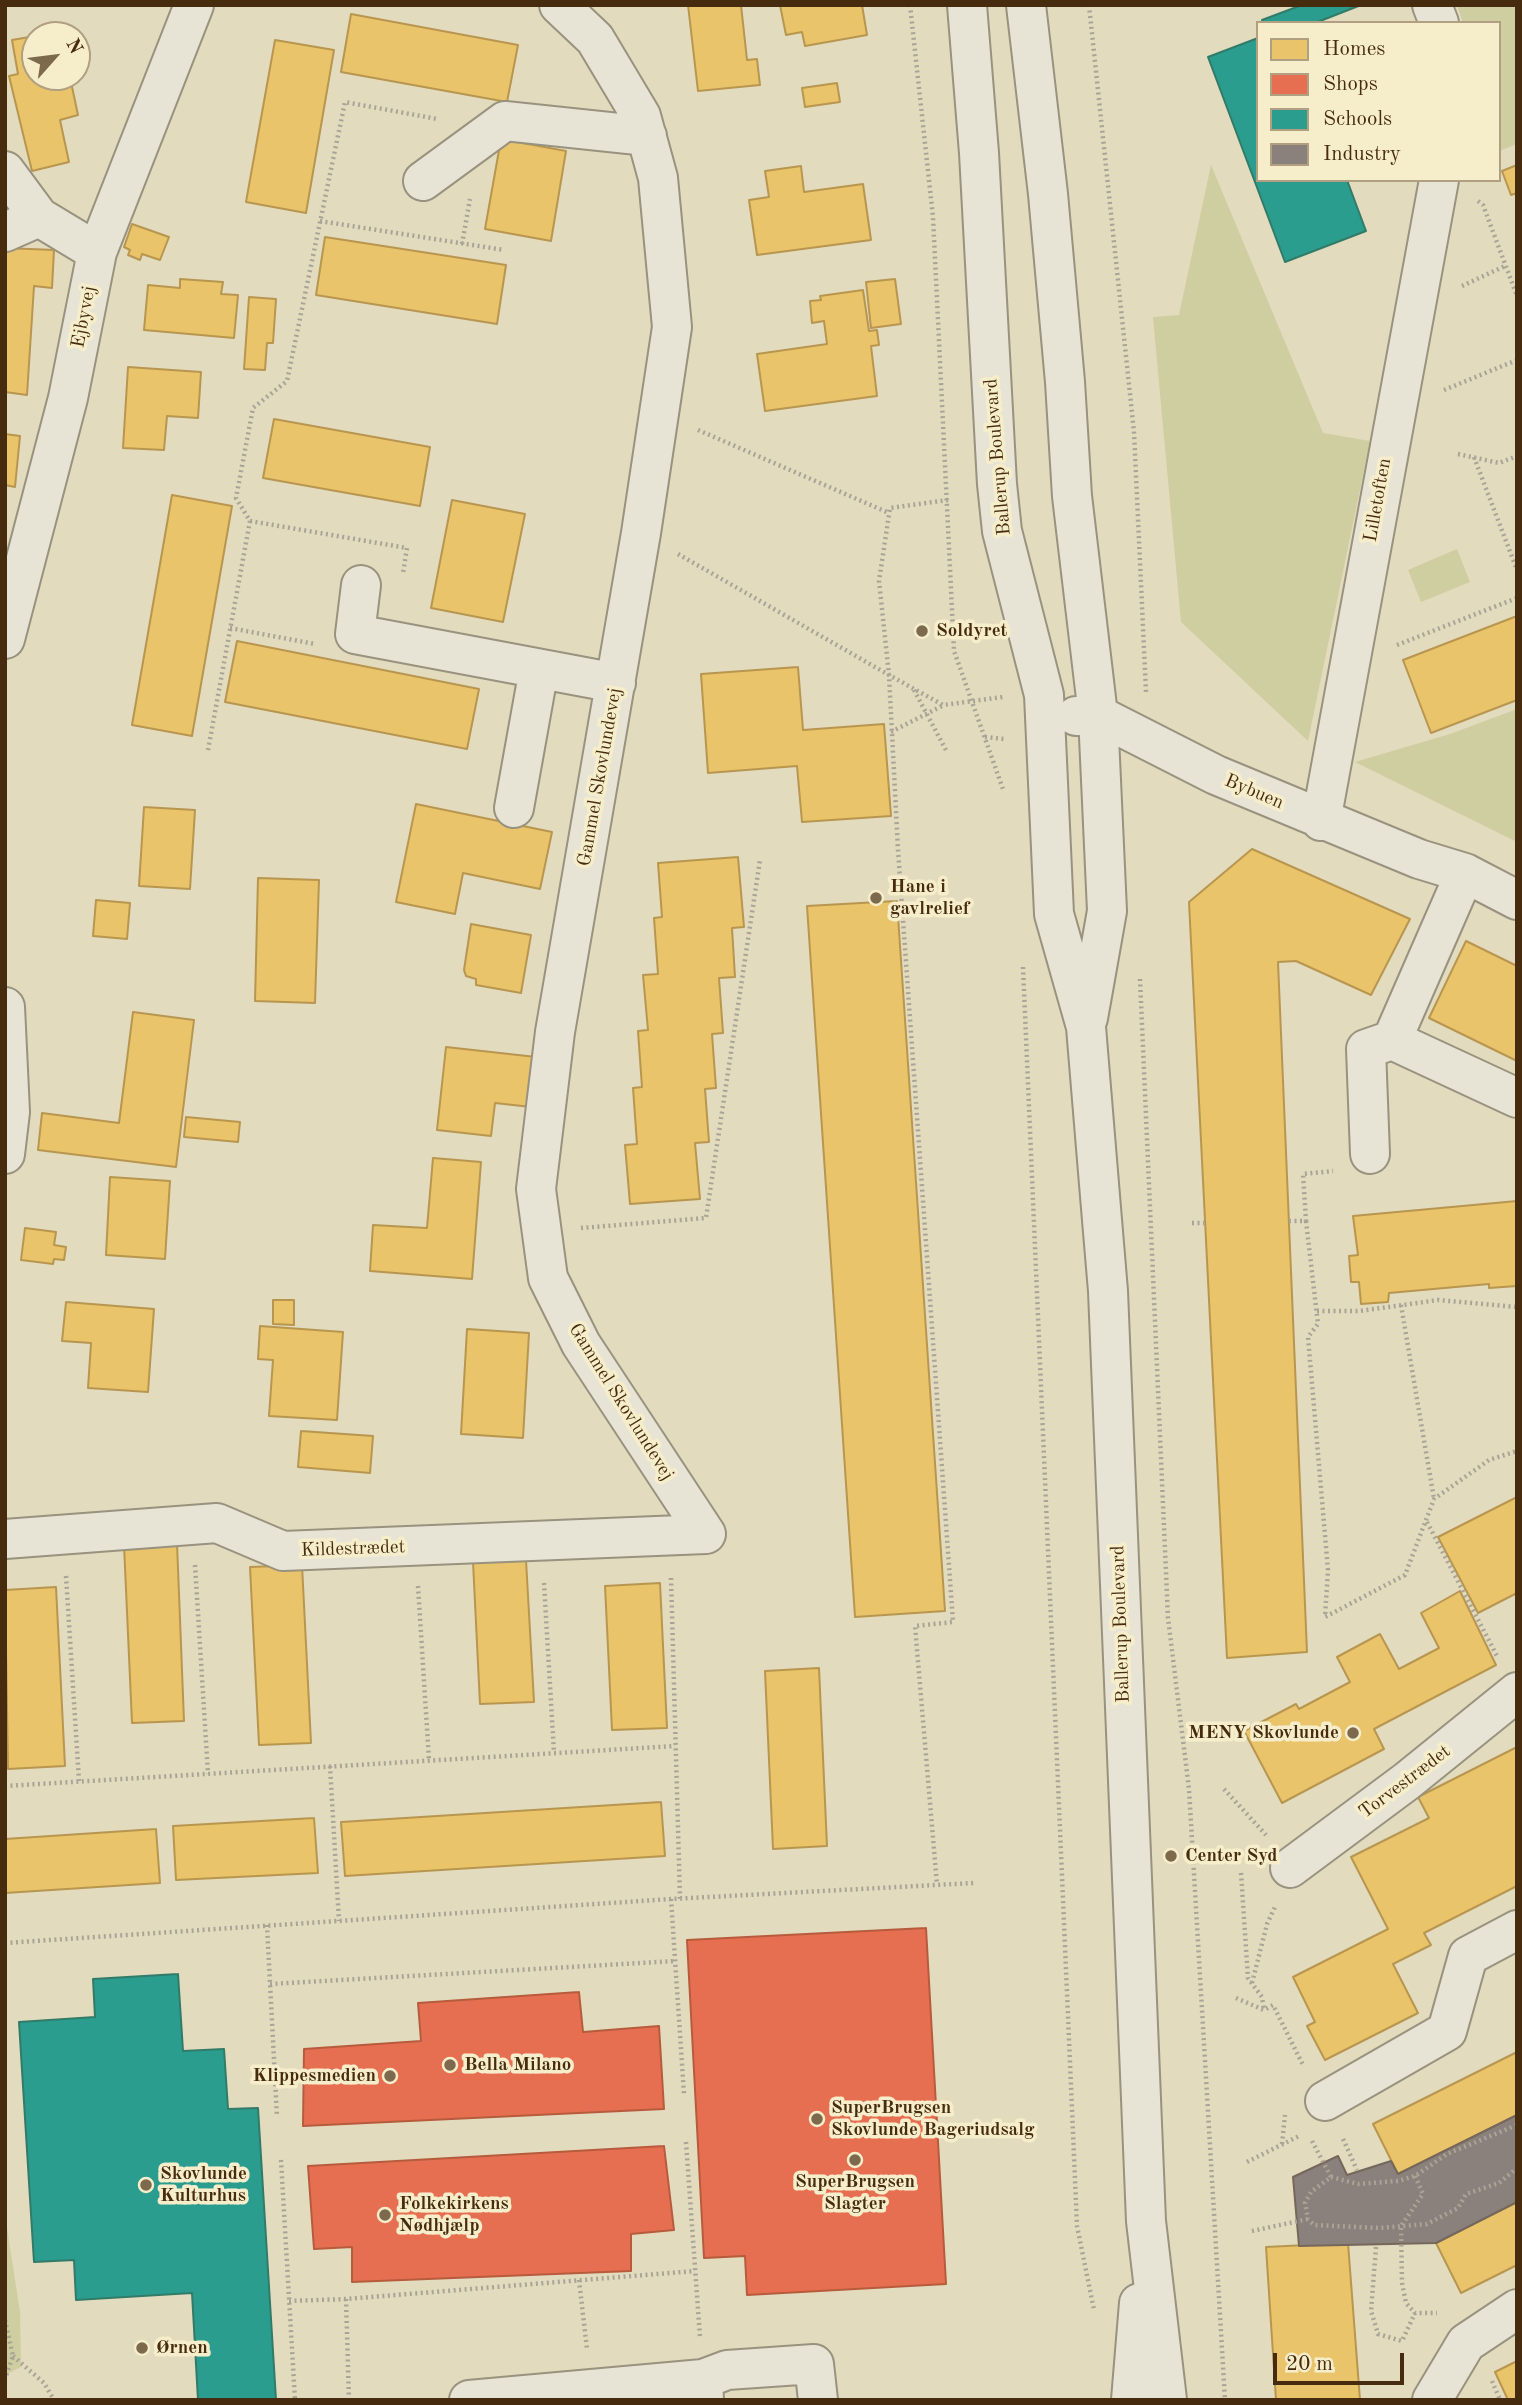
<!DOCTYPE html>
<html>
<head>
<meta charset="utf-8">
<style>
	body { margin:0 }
	#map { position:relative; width:1522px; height:2405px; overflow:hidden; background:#e2dbbe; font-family:"Old Standard TT",serif }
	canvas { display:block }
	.frame { position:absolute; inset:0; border:7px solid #462b0f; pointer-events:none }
	.legend { position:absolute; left:1256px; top:21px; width:245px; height:161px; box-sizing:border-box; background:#f6edcb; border:2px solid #b09f80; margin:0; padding:9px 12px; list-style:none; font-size:21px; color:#462b0f }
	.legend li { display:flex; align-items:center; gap:14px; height:35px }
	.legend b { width:35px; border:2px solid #b09f80 }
	.north { position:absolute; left:21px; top:21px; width:70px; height:70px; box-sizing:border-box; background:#f6edcb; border:2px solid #b09f80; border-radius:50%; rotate:62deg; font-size:19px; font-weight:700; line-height:28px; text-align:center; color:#462b0f }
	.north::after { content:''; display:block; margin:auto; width:24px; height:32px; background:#7d694c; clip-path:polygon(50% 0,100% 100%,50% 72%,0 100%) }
	.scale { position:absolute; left:1273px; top:2353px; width:131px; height:32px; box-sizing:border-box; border:4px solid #462b0f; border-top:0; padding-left:9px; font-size:21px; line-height:24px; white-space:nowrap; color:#462b0f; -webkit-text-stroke:5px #f6edcb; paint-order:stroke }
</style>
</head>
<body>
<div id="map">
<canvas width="1522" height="2405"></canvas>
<div class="frame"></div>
<ul class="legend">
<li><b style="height:19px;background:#e9c46a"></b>Homes</li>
<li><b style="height:19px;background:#e76f51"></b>Shops</li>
<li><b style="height:19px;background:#2a9d8f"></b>Schools</li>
<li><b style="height:19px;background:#8a817c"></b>Industry</li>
</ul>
<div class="north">N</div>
<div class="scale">20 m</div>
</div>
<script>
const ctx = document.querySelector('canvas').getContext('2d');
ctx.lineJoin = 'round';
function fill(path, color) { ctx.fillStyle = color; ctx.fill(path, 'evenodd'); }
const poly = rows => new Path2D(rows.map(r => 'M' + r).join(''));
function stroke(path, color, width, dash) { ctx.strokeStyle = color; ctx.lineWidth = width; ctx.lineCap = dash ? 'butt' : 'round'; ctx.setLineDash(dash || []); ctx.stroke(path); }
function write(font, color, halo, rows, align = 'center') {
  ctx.font = font + ' "Old Standard TT",serif'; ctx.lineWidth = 7; ctx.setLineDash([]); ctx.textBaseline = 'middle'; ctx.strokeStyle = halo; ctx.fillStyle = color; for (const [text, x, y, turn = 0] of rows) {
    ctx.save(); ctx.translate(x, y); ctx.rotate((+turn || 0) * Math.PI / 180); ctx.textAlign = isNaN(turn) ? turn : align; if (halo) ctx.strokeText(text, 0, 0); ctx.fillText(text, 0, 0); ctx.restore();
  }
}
const green = poly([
	[1457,5,1517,5,1517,144,1499,151,1499,23,1463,23],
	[1211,165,1323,433,1370,441,1308,741,1181,622,1153,317,1179,315],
	[1457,549,1470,582,1421,602,1408,570],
	[1517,709,1517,842,1355,762,1450,734],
	[5,2215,20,2312,21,2367,5,2375]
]);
const homes = poly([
	[688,5,741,5,747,60,757,59,760,85,698,91,688,5],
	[780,5,862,5,867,35,805,46,802,32,786,35,780,5],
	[351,14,518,45,507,102,341,72,351,14],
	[35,36,35,77,51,77,53,86,71,82,78,115,60,120,69,162,32,171,9,76,18,74,12,40,35,36],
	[275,40,334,50,306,213,246,202,275,40],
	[837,83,840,102,805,107,802,88,837,83],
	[501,139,566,151,551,241,485,229,501,139],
	[1517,165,1517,193,1511,195,1502,171,1517,165],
	[801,166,804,192,863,184,871,240,757,255,749,200,769,197,765,171,801,166],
	[132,224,169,237,160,260,142,254,140,260,128,255,130,250,124,247,132,224],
	[325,237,506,265,497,324,316,295,325,237],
	[5,248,54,250,52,288,34,286,27,395,5,392,5,248],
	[180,279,223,282,221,294,238,295,234,338,144,330,148,285,180,288,180,279],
	[895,279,901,324,871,328,866,282,895,279],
	[863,290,869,331,877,330,879,345,871,346,877,396,765,411,757,354,827,344,824,321,812,323,810,301,821,300,820,296,863,290],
	[249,297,276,299,273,343,267,343,265,370,244,369,249,297],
	[128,367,201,372,198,418,167,416,164,450,123,448,128,367],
	[274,419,430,447,420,506,263,478,274,419],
	[5,434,20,436,15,487,5,485,5,434],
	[172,495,232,506,192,736,132,725,172,495],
	[452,500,525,514,503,622,431,608,452,500],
	[1517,616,1517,700,1431,733,1403,660,1517,616],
	[237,641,479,689,467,749,225,702,237,641],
	[798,667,803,730,884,724,891,816,802,822,797,766,708,773,701,674,798,667],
	[416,804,552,832,540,889,463,873,455,914,396,902,416,804],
	[144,807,195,810,190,889,139,886,144,807],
	[1252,849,1410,919,1371,995,1296,961,1278,962,1307,1652,1227,1658,1189,902,1252,849],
	[738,857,744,927,732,928,735,977,719,978,723,1033,712,1034,716,1088,705,1089,709,1142,695,1143,700,1199,630,1204,625,1145,637,1144,633,1088,642,1087,638,1031,648,1030,643,975,658,974,654,918,662,917,658,863,738,857],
	[258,878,319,880,315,1003,255,1001,258,878],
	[96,900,130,903,127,939,93,936,96,900],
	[897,901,945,1611,855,1617,807,906,897,901],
	[471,924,531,935,521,993,476,985,476,979,466,976,464,970,471,924],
	[1466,941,1517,966,1517,1061,1429,1018,1466,941],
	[133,1012,194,1020,176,1167,38,1150,42,1113,119,1123,133,1012],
	[446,1047,536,1057,531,1107,495,1103,491,1136,437,1130,446,1047],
	[186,1117,240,1122,238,1142,184,1137,186,1117],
	[433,1158,481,1162,472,1279,370,1271,373,1225,427,1228,433,1158],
	[110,1177,170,1181,165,1259,106,1255,110,1177],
	[1517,1201,1517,1286,1489,1288,1489,1284,1389,1293,1388,1302,1361,1304,1359,1282,1351,1282,1349,1256,1358,1255,1353,1216,1517,1201],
	[25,1228,56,1232,54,1245,66,1247,64,1260,54,1259,53,1264,21,1260,25,1228],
	[273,1300,294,1300,294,1325,273,1324,273,1300],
	[66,1302,154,1309,148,1392,88,1388,91,1343,62,1341,66,1302],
	[260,1326,343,1332,337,1420,269,1416,273,1360,258,1359,260,1326],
	[467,1329,529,1333,523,1438,461,1434,467,1329],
	[301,1431,373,1436,370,1473,298,1467,301,1431],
	[1517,1497,1517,1593,1478,1613,1438,1537,1517,1497],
	[177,1543,184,1721,132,1723,124,1545,177,1543],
	[526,1560,534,1702,480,1704,473,1562,526,1560],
	[302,1565,311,1743,259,1745,250,1567,302,1565],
	[660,1583,667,1728,612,1730,605,1586,660,1583],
	[56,1587,65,1766,8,1769,5,1590,56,1587],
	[1460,1591,1496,1665,1374,1729,1384,1749,1282,1803,1244,1731,1296,1704,1299,1709,1350,1682,1337,1657,1380,1634,1399,1669,1439,1648,1421,1613,1460,1591],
	[819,1668,827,1846,773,1849,765,1671,819,1668],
	[1517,1747,1517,1886,1424,1933,1431,1945,1393,1964,1418,2013,1325,2060,1307,2026,1315,2022,1293,1977,1388,1929,1351,1857,1429,1818,1418,1797,1517,1747],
	[661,1802,665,1856,345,1876,341,1822,661,1802],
	[314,1818,318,1873,176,1880,173,1826,314,1818],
	[156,1829,160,1883,5,1893,5,1839,156,1829],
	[1517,2052,1517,2115,1398,2174,1373,2124,1517,2052],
	[1517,2202,1517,2265,1461,2293,1436,2243,1517,2202],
	[1348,2243,1360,2400,1276,2400,1266,2247,1348,2243],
	[1517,2361,1517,2400,1508,2400,1495,2372,1517,2361]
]);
const shops = poly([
	[926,1928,946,2284,747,2295,745,2256,704,2258,687,1940,926,1928],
	[579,1992,583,2032,659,2026,664,2109,303,2126,304,2049,421,2041,418,2003,579,1992],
	[664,2146,674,2230,631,2234,631,2271,352,2282,352,2247,314,2249,308,2166,664,2146]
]);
const schools = poly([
	[1302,5,1361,5,1315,23,1263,23,1262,20,1302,5],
	[1258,38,1258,180,1347,180,1366,231,1285,262,1208,57,1258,38],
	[178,1974,183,2051,224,2049,228,2109,258,2108,276,2400,198,2400,192,2293,76,2300,74,2260,34,2262,19,2022,95,2017,93,1979,178,1974]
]);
const industry = poly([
	[1517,2115,1517,2202,1436,2243,1299,2246,1293,2177,1338,2156,1347,2175,1391,2161,1398,2174,1517,2115]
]);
const path = poly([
	[910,5,933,217,954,651,1004,792],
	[1089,5,1134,432,1146,692],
	[1478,201,1483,205,1517,296],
	[320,221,504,250],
	[462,244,470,199],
	[1462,286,1505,266],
	[1444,390,1517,360],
	[698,430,889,513],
	[1458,454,1499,463,1517,456],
	[1474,457,1517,570],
	[948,500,890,508,879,581,889,675,943,705,1003,697],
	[250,521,407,548,403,573],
	[678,554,889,675,898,850,953,1622,915,1626,937,1885],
	[230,628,315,644],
	[1397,645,1517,598],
	[914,690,947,752],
	[891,732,942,706],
	[985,737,1004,739],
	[208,750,250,521,236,498,253,408,287,381,345,102,437,119],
	[1023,967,1077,2226,1094,2310],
	[1140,979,1168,1618,1189,1789,1225,2400],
	[1289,1221,1306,1221,1303,1174,1333,1171],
	[1306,1221,1318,1324,1308,1337,1328,1570,1325,1617,1405,1575,1434,1499,1489,1460,1517,1451],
	[1192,1223,1205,1223],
	[581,1228,706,1218,760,860],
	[1401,1305,1434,1499],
	[1317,1311,1360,1311,1438,1300,1517,1307],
	[1427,1522,1498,1658],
	[195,1565,208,1774],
	[66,1576,79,1781],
	[671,1578,680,1899],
	[544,1583,554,1753],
	[418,1586,429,1760],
	[330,1766,339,1921],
	[5,1786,675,1746],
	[1224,1789,1266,1835],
	[1241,1873,1248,1978,1262,1997,1264,2010],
	[671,1899,684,2094],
	[267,1925,277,2117],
	[5,1943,671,1899,974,1883],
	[1252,1983,1267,1924,1275,1907],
	[270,1984,676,1961],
	[1236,1998,1264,2010,1273,2005,1304,2067],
	[1343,2139,1357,2170],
	[1312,2141,1331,2177,1311,2192,1305,2203,1308,2219,1314,2225,1379,2228,1427,2224,1458,2208,1466,2194,1499,2183,1517,2168],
	[686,2142,700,2337],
	[1282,2144,1285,2115],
	[281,2160,295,2400],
	[1247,2162,1301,2135],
	[1415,2176,1423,2194,1401,2226,1402,2283,1406,2303,1415,2313,1437,2313],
	[1331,2177,1358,2184,1398,2181,1415,2176,1447,2154,1517,2125],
	[1252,2231,1308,2219],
	[1376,2247,1371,2311,1378,2334,1402,2341,1415,2313],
	[579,2280,587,2349],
	[346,2299,349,2400],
	[289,2301,346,2299,695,2271],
	[5,2320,13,2356,5,2379],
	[13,2356,44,2383,54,2400],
	[1492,2381,1500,2400]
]);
const minor = poly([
	[559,5,595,39,641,116,658,178,672,327,641,533,555,1032,536,1189,548,1278,581,1344,706,1534],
	[967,5,979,153,997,484,1002,531,1044,695,1054,914,1086,1027,1101,1208,1108,1291,1146,2221,1167,2400],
	[1026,5,1048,194,1065,382,1072,496,1098,715,1107,911,1088,1018],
	[1432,5,1439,23],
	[5,171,39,217,97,252],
	[423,181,505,121,647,136],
	[5,232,39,217],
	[361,585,355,634,616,683],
	[5,639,68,398,97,252,194,5],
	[1076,716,1098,715,1216,775,1419,859,1465,873,1517,900],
	[514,808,539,669],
	[1321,821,1439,180],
	[1465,873,1392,1040,1517,1098],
	[5,1007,10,1112,5,1154],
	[1370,1154,1366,1049,1392,1040],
	[5,1539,217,1523,283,1551,706,1534],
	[1290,1868,1407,1781,1517,1692],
	[1325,2101,1447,2031,1468,1956,1517,1930],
	[703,2379,727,2370,814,2364,818,2400],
	[469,2400,703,2379,704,2400],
	[1131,2400,1139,2303],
	[1432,2400,1466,2343,1517,2309]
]);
const markers = [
	[922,631,7,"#7d694c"],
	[876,898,7,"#7d694c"],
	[1353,1733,7,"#7d694c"],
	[1171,1856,7,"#7d694c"],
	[450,2065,7,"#7d694c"],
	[390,2076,7,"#7d694c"],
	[817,2119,7,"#7d694c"],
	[855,2160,7,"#7d694c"],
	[146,2185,7,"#7d694c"],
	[385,2215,7,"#7d694c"],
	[142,2348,7,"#7d694c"]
];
const streetNames = [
	["Ejbyvej",84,317,-79],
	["Ballerup Boulevard",998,457,-95],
	["Lilletoften",1378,500,-80],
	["Gammel Skovlundevej",600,777,-80],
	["Bybuen",1254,792,23],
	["Gammel Skovlundevej",621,1402,58],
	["Kildestrædet",353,1549,-2],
	["Ballerup Boulevard",1121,1624,-92],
	["Torvestrædet",1405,1782,-37]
];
const poiNames = [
	["Soldyret",936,631],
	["Hane i",890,887],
	["gavlrelief",890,909],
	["MENY Skovlunde",1339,1733,"right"],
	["Center Syd",1185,1856],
	["Bella Milano",464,2065],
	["Klippesmedien",376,2076,"right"],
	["SuperBrugsen",831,2108],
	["Skovlunde Bageriudsalg",831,2130],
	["Skovlunde",160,2174],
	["Kulturhus",160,2196],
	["SuperBrugsen",855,2182,"center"],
	["Slagter",855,2204,"center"],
	["Folkekirkens",399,2204],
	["Nødhjælp",399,2226],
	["Ørnen",156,2348]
];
fill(green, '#cecea0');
fill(homes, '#e9c46a');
stroke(homes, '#b8964f', 2);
fill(shops, '#e76f51');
stroke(shops, '#b75b3d', 2);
fill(schools, '#2a9d8f');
stroke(schools, '#327b69', 2);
fill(industry, '#8a817c');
stroke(industry, '#76675b', 2);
stroke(minor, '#99927e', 42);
stroke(path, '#aaa497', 4.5, [2, 3.5]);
stroke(minor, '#e7e4d5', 38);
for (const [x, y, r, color] of markers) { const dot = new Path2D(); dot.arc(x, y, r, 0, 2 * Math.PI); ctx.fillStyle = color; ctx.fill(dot); stroke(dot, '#f6edcb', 2.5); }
write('19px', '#462b0f', '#f6edcb', streetNames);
write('bold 19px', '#462b0f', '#f6edcb', poiNames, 'left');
</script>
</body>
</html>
